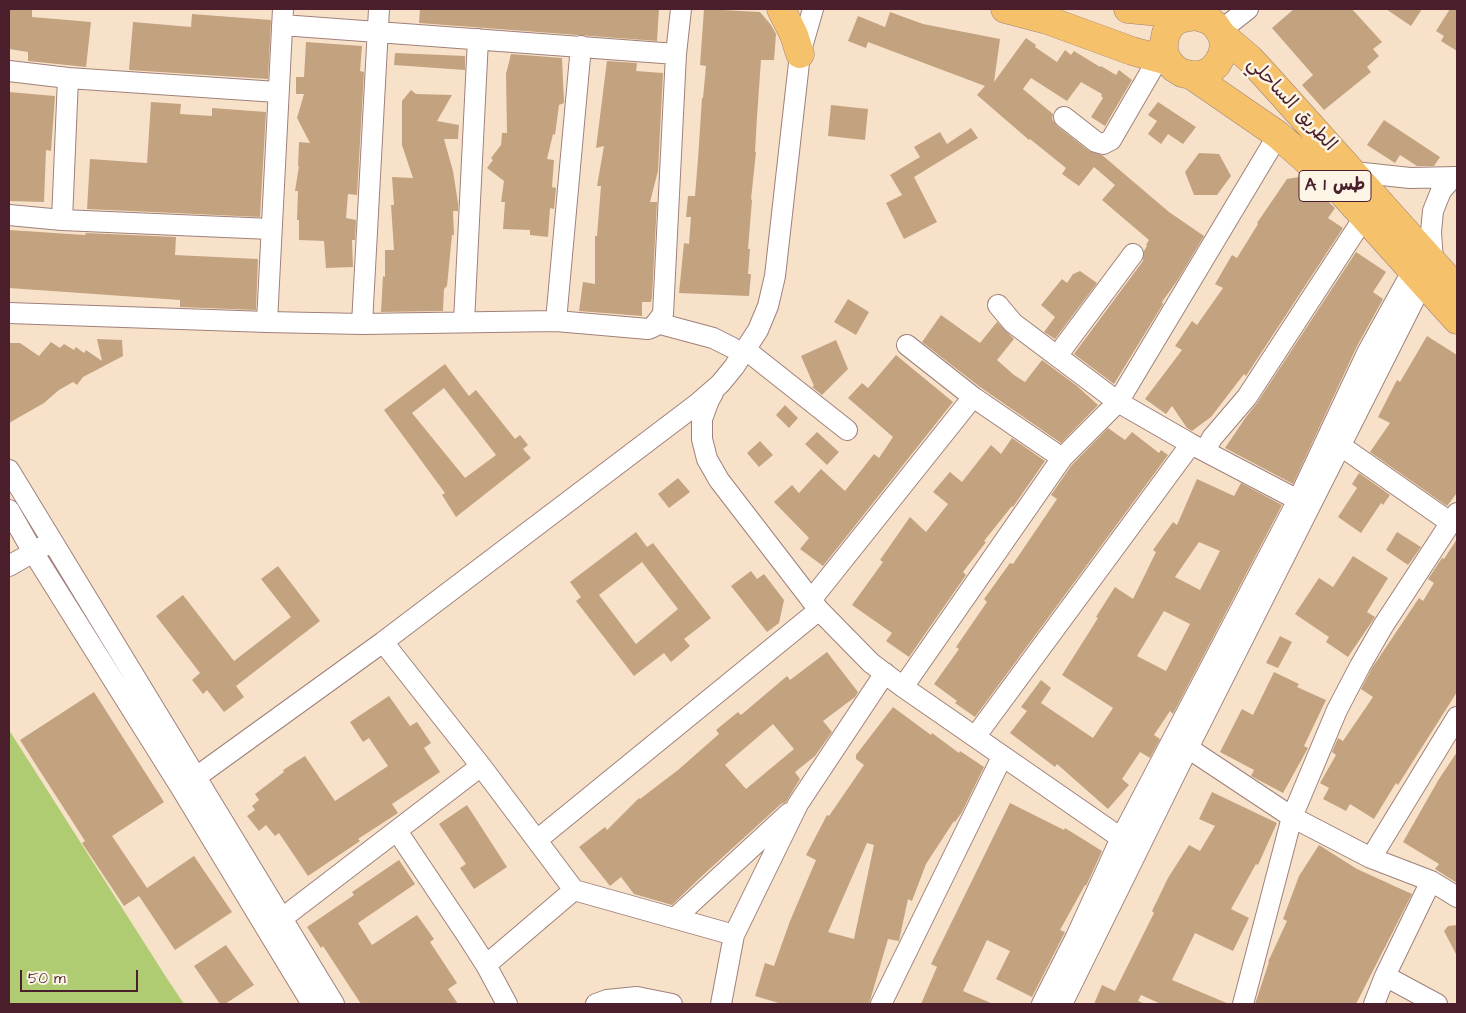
<!DOCTYPE html>
<html>
<head>
<meta charset="utf-8">
<style>
	body { margin:0 }
	#map { position:relative; width:1466px; height:1013px; overflow:hidden; background:#f7e2c9; font-family:"Architects Daughter",sans-serif }
	canvas { display:block }
	.frame { position:absolute; inset:0; border:10px solid #4a1f2b; pointer-events:none }
	.scale { position:absolute; left:20px; top:970px; width:118px; height:22px; box-sizing:border-box; border:2px solid #4a1f2b; border-top:0; padding-left:6px; font-size:15px; line-height:18px; white-space:nowrap; color:#4a1f2b; -webkit-text-stroke:4px #fcf5e5; paint-order:stroke }
</style>
</head>
<body>
<div id="map">
<canvas width="1466" height="1013"></canvas>
<div class="frame"></div>
<div class="scale">50 m</div>
</div>
<script>
const ctx = document.querySelector('canvas').getContext('2d');
ctx.lineJoin = 'round';
function fill(path, color) { ctx.fillStyle = color; ctx.fill(path, 'evenodd'); }
const poly = rows => new Path2D(rows.map(r => 'M' + r).join(''));
function stroke(path, color, width, dash) { ctx.strokeStyle = color; ctx.lineWidth = width; ctx.lineCap = dash ? 'butt' : 'round'; ctx.setLineDash(dash || []); ctx.stroke(path); }
function write(font, color, halo, rows, align = 'center') {
  ctx.font = font + ' "Architects Daughter","Playpen Sans Arabic",sans-serif'; ctx.lineWidth = 5; ctx.setLineDash([]); ctx.textBaseline = 'middle'; ctx.strokeStyle = halo; ctx.fillStyle = color; for (const [text, x, y, turn = 0] of rows) {
    ctx.save(); ctx.translate(x, y); ctx.rotate((+turn || 0) * Math.PI / 180); ctx.textAlign = isNaN(turn) ? turn : align; if (halo) ctx.strokeText(text, 0, 0); ctx.fillText(text, 0, 0); ctx.restore();
  }
}
const green = poly([
	[9,730,166,977,184,1004,9,1004]
]);
const building = poly([
	[9,9,32,9,32,17,91,22,86,67,28,61,28,52,9,49],
	[420,9,659,9,657,41,419,23],
	[704,9,760,12,771,25,776,34,774,60,761,60,757,117,755,152,756,152,751,199,752,200,748,249,750,249,748,274,751,274,749,296,679,293,684,243,689,244,691,217,686,217,688,196,695,196,698,159,702,98,703,98,706,66,700,65],
	[1294,9,1352,9,1382,42,1373,49,1379,56,1367,67,1371,72,1324,110,1302,85,1313,75,1272,28],
	[1386,9,1422,9,1411,26],
	[1450,9,1457,9,1457,51,1441,41,1444,36,1436,31],
	[890,12,923,24,1000,39,994,82,1026,38,1036,45,1035,47,1057,62,1065,50,1071,55,1074,51,1100,67,1101,66,1116,75,1119,70,1132,80,1105,126,1091,117,1103,98,1101,96,1102,94,1081,82,1067,101,1031,78,1023,89,1053,114,1052,119,1057,126,1089,151,1102,155,1169,212,1204,236,1177,281,1162,302,1163,304,1114,384,1074,354,1143,261,1144,251,1147,246,1146,245,1149,240,1102,200,1115,185,1094,167,1079,186,1062,174,1066,168,1030,139,1029,140,977,95,985,86,868,42,866,48,848,41,858,16,885,27],
	[192,14,271,20,268,79,129,70,133,22,191,27],
	[306,42,362,46,360,71,364,72,357,195,348,194,346,218,356,220,355,240,352,240,353,267,326,268,324,241,299,240,299,220,297,220,298,191,295,191,299,166,298,166,299,142,310,143,297,118,304,94,296,94,296,77,304,77],
	[395,53,465,56,465,70,394,65],
	[511,54,562,58,564,103,559,105,555,135,553,134,547,159,554,160,552,187,556,188,554,209,550,208,548,237,530,235,530,230,503,229,505,202,501,202,504,181,487,168,493,160,491,158,501,145,502,133,507,133,506,74],
	[607,61,637,63,636,71,663,73,658,171,650,202,657,202,652,297,651,302,642,302,642,316,579,311,583,282,595,284,595,236,597,236,601,186,597,186,604,146,596,148],
	[411,90,416,94,452,95,437,121,459,125,458,139,444,139,453,171,458,203,458,211,453,211,454,235,452,235,447,286,444,289,443,311,381,312,383,276,385,277,385,250,394,250,391,205,394,205,392,177,413,178,402,145,402,101],
	[9,92,55,96,51,151,46,150,44,202,9,201],
	[151,102,181,104,180,114,212,116,212,108,266,112,260,217,87,209,90,159,147,163],
	[1158,102,1196,127,1183,144,1168,134,1161,144,1148,134,1157,121,1148,115],
	[831,105,868,109,865,140,828,136],
	[1384,120,1440,157,1434,166,1417,166,1400,155,1395,163,1367,145],
	[971,128,978,138,914,177,937,222,904,239,886,203,902,195,890,175,920,157,914,147,940,132,947,144],
	[1199,153,1219,154,1231,176,1217,195,1194,195,1185,172],
	[1299,177,1326,199,1335,208,1328,218,1343,228,1246,376,1244,374,1211,417,1192,431,1187,428,1172,406,1166,414,1145,399,1182,350,1175,346,1192,321,1197,325,1223,288,1215,284,1232,255,1237,258,1258,224,1257,223,1287,179],
	[9,230,85,235,86,233,176,237,175,255,258,259,256,310,180,307,180,300,9,288],
	[1356,252,1386,272,1373,292,1383,299,1357,346,1293,484,1225,448,1246,417,1257,403],
	[1080,271,1097,283,1055,339,1044,332,1055,317,1041,305,1062,279,1067,283,1073,274],
	[848,299,869,312,856,335,834,322],
	[941,315,980,343,997,322,1014,339,997,360,1014,375,1025,382,1042,360,1077,386,1098,405,1061,443,980,387,922,342],
	[1427,336,1457,355,1457,493,1447,506,1370,452,1390,423,1378,417,1397,380,1400,382],
	[97,339,122,340,123,356,83,377,77,385,73,382,59,390,44,403,9,423,9,343,20,343,39,356,51,342,60,348,64,344,74,350,76,347,84,353,86,350,102,361],
	[836,340,848,369,822,395,812,387,814,386,801,356],
	[896,355,953,402,823,566,800,549,809,538,774,502,792,485,799,493,821,469,845,491,874,454,879,458,893,437,848,398,862,383,868,388],
	[445,364,469,396,476,390,515,439,520,435,528,445,523,449,531,458,456,517,442,495,445,493,384,410],
	[444,388,496,455,465,478,412,413],
	[785,405,798,418,789,428,776,415],
	[1108,428,1125,440,1132,432,1159,453,1161,450,1168,455,975,717,955,703,957,701,934,684,959,649,956,647,987,602,984,599,1010,563,1013,564,1057,499,1051,495,1071,466],
	[817,432,839,452,827,465,805,444],
	[1012,438,1045,461,1013,507,1012,506,984,541,986,542,963,572,966,575,909,657,886,641,892,633,852,605,883,562,880,560,910,517,926,532,948,504,933,492,950,472,962,482,991,445,1001,454],
	[760,441,773,455,759,467,747,453],
	[1359,473,1390,495,1383,505,1381,503,1361,533,1338,517,1357,488,1352,484],
	[678,478,690,492,669,508,658,494],
	[1197,479,1234,496,1241,483,1282,505,1173,714,1170,711,1154,735,1160,739,1150,758,1140,752,1122,779,1129,785,1108,809,1057,764,1055,767,1010,733,1027,711,1021,707,1041,680,1051,688,1041,703,1093,738,1113,708,1062,675,1098,618,1096,617,1115,587,1133,599,1156,552,1153,550,1173,522,1177,525],
	[1199,542,1220,551,1200,590,1175,577],
	[1164,611,1190,624,1166,671,1137,656],
	[636,532,647,547,653,543,711,618,684,639,690,646,671,662,664,653,634,676,576,601,581,597,570,582],
	[642,562,678,609,636,644,599,595],
	[1397,532,1421,547,1408,565,1386,550],
	[1457,539,1457,692,1398,785,1396,783,1374,819,1350,804,1346,811,1323,799,1329,788,1320,783,1336,755,1332,752,1338,738,1343,741,1373,697,1361,689,1372,668,1419,598,1423,601,1434,583,1428,579,1442,558,1444,559],
	[1353,556,1388,578,1367,612,1375,617,1348,657,1326,642,1329,637,1295,614,1319,578,1333,587],
	[278,566,320,621,236,686,244,697,224,712,207,690,203,694,192,680,200,673,156,616,183,595,234,661,291,617,261,579],
	[751,571,757,579,764,574,784,600,779,623,767,632,731,586],
	[1280,636,1292,642,1278,668,1266,663],
	[827,652,858,692,855,697,823,721,832,732,815,756,795,772,800,779,786,802,781,804,702,876,672,905,634,894,621,877,610,886,579,847,605,827,607,830,639,798,640,799,678,770,719,734,716,730,738,712,741,715,787,676,790,680],
	[773,724,794,749,746,789,725,765],
	[1274,672,1299,684,1297,687,1326,700,1304,746,1308,748,1283,793,1251,776,1254,770,1220,752,1242,709,1253,715],
	[94,692,164,802,112,836,147,888,194,856,232,912,175,950,139,896,124,906,82,843,85,841,20,740],
	[389,696,410,726,417,722,431,743,424,748,440,772,392,804,398,813,358,839,360,841,308,876,279,833,275,836,266,825,259,831,247,816,255,810,252,806,259,800,255,794,284,772,283,770,305,756,335,801,388,766,369,738,363,742,350,722],
	[893,707,931,735,932,733,959,753,960,751,984,767,962,812,955,822,954,821,926,864,912,901,908,899,899,941,888,939,869,1004,782,1004,755,996,765,963,774,966,790,921,816,860,806,855,827,815,829,816,864,765,856,759,856,755],
	[867,843,874,845,854,939,828,932],
	[1457,752,1457,883,1435,869,1439,864,1403,842,1439,779],
	[1212,792,1277,823,1258,865,1256,864,1231,909,1249,918,1233,951,1195,933,1172,980,1229,1004,1161,1004,1141,995,1138,1001,1145,1004,1094,1004,1102,985,1115,991,1154,913,1152,911,1168,878,1189,845,1200,851,1215,826,1199,819],
	[1010,803,1064,830,1065,828,1102,851,1086,886,1085,885,1060,930,1065,932,1032,997,996,979,1010,951,987,940,963,991,993,1004,921,1004,937,967,931,964],
	[467,805,507,867,474,889,460,868,466,864,439,824],
	[1319,845,1357,869,1412,894,1356,1004,1255,1004,1269,962,1268,962,1287,921,1283,919,1299,876],
	[399,860,415,884,358,923,372,945,417,915,434,939,430,942,457,983,448,989,458,1004,361,1004,323,946,321,948,307,927,354,895,352,892],
	[1457,925,1457,956,1444,931,1448,926],
	[226,945,254,985,225,1004,220,1004,194,966]
]);
const minor = poly([
	[282,25,676,54],
	[1220,31,1248,9],
	[9,71,68,78,277,92],
	[1064,117,1096,142,1103,144,1111,140,1158,59],
	[1354,172,1410,178,1457,177],
	[9,215,62,220,271,229],
	[62,220,68,78],
	[998,305,1013,323,1118,402,1191,444,1298,500],
	[9,313,267,322,283,9],
	[556,321,581,46],
	[267,322,362,324,556,321,648,329,653,327,663,314,676,54,681,9],
	[464,322,478,39],
	[657,323,713,338,733,348],
	[362,324,379,9],
	[907,345,973,397,1062,458],
	[746,350,847,430],
	[1057,356,1133,254],
	[713,393,709,400,702,419,702,439,707,459,719,480,819,610,871,663,903,687,1121,838,1132,844],
	[1341,446,1451,523],
	[1205,451,1212,438,1247,397,1365,216],
	[9,470,334,1004],
	[9,510,33,552,181,788,312,1004],
	[9,566,44,546],
	[811,600,973,397],
	[383,642,481,766,574,890,486,965],
	[903,687,1062,458,1118,402,1278,135],
	[975,737,1191,444],
	[1188,748,1292,817,1371,858,1431,881,1457,897],
	[181,788,383,642,697,404,720,384,734,367,758,330,768,306,775,276,800,54,813,9],
	[397,831,466,934,486,965,507,1004],
	[537,840,819,610],
	[1371,858,1457,717],
	[574,890,734,935],
	[675,918,789,813],
	[272,926,481,766],
	[1385,976,1437,1004],
	[596,1004,607,1000,637,997,672,1004],
	[721,1004,734,935,798,804,885,673],
	[881,1004,1002,757],
	[1042,1004,1076,937,1121,838,1298,500,1368,351,1419,259],
	[1062,1004,1188,748,1423,282,1433,261,1431,232,1433,211,1441,191,1453,177],
	[1243,1004,1292,817,1337,710,1360,666,1383,626,1457,513],
	[1374,1004,1385,976,1431,881]
]);
const highway = poly([
	[781,9,794,35,800,54],
	[1005,9,1047,20,1132,51,1168,61],
	[1128,9,1170,13,1188,16],
	[1222,35,1224,45,1222,55,1217,64,1210,71,1201,75,1191,75,1182,73,1174,68,1168,61,1164,52,1164,43,1166,33,1171,25,1179,19,1195,16,1209,20,1215,25,1222,35,1250,59,1264,74,1457,289],
	[1191,75,1278,135,1340,190,1457,320]
]);
const shields = [
	[1335,186,72]
];
const shieldNames = [
	["A 1 طس",1335,186]
];
const streetNames = [
	["الطريق الساحلي",1291,105,47]
];
fill(green, '#afcc73');
fill(building, '#c3a27f');
stroke(minor, '#a0807a', 22);
stroke(highway, '#a0807a', 29);
stroke(minor, '#fff', 20);
stroke(highway, '#f5c16b', 28);
for (const [x, y, w] of shields) { const box = new Path2D(); box.roundRect(x - w / 2, y - 15.5, w, 31, 4); ctx.fillStyle = '#fcf5e5'; ctx.fill(box); stroke(box, '#4a1f2b', 1); }
write('bold 18px', '#4a1f2b', null, shieldNames);
write('19px', '#4a1f2b', '#fcf5e5', streetNames);
</script>
</body>
</html>
